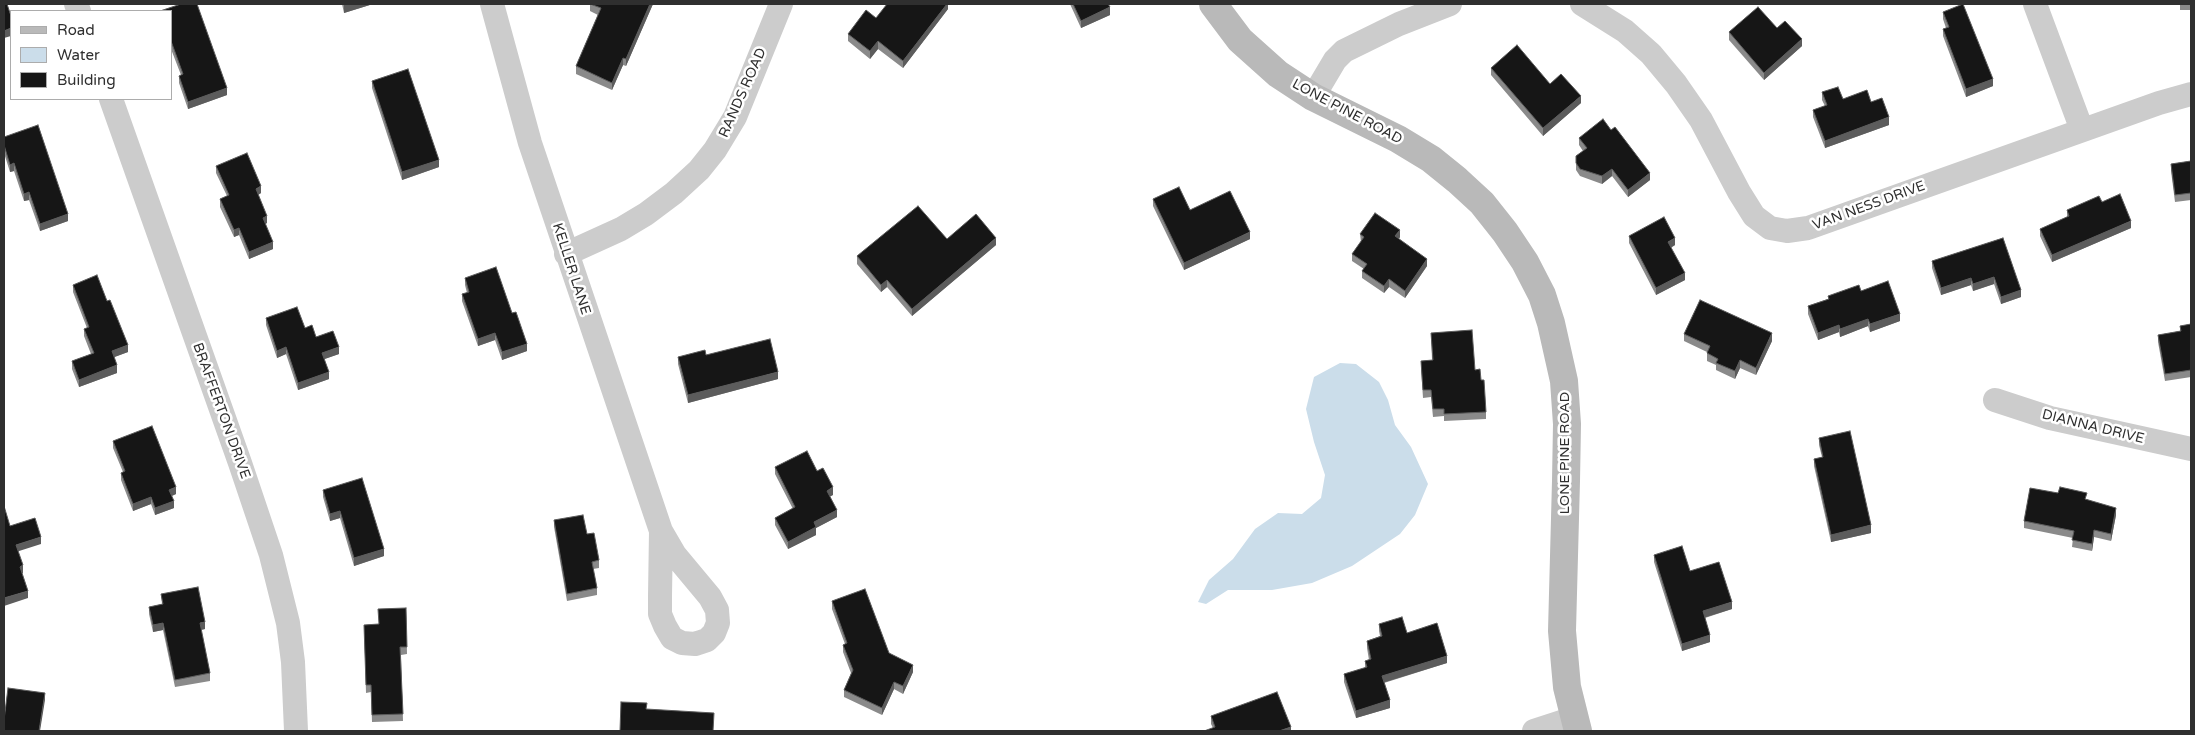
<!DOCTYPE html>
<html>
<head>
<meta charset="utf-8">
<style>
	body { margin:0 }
	#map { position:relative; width:2195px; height:735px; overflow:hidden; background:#fff; font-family:"Varela Round",sans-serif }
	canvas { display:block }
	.frame { position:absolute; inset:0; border:5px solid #2f2f2f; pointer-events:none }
	.legend { position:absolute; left:10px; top:10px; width:162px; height:90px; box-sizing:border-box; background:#fff; border:1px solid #acacac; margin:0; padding:6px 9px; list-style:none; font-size:15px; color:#2f2f2f }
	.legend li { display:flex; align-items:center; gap:10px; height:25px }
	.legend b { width:25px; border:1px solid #acacac }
</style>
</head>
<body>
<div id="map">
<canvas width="2195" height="735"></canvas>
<div class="frame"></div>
<ul class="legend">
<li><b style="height:6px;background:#b9b9b9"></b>Road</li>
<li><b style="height:14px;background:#cbddea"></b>Water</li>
<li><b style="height:14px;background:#161616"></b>Building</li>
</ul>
</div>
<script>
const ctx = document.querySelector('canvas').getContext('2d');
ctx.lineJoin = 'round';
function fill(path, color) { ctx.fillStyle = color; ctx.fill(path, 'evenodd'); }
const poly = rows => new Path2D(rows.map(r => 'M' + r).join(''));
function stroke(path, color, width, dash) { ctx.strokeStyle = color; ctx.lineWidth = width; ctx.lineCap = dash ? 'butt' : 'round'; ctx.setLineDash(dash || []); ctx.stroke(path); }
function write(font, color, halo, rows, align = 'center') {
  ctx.font = font + ' "Varela Round",sans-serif'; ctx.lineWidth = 5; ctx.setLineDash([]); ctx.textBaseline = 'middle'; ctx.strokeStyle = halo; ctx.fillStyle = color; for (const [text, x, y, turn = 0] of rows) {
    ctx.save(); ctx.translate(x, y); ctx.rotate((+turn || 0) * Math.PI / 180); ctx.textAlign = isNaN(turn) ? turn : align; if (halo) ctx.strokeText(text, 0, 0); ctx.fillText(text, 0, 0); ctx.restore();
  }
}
const water = poly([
	[1340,363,1356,364,1379,382,1388,400,1395,425,1411,447,1428,484,1415,515,1400,534,1352,566,1312,583,1272,590,1228,590,1206,604,1198,602,1209,580,1233,559,1255,529,1278,513,1302,514,1321,498,1325,475,1314,442,1306,409,1314,377]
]);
const street = poly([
	[76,4,79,11],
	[492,4,530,143,661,531,675,555,710,597,717,610,718,623,714,633,707,640,695,644,682,643,672,638,665,626,660,614,660,596,661,531],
	[1582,4,1625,31,1651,54,1676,84,1701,120,1739,192,1754,216,1770,228,1787,231,1808,228,2159,103,2191,94],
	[2035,4,2082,130],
	[1313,97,1335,60,1344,51,1399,24,1450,4],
	[111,99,240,463,271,555,288,623,293,662,296,731],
	[566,254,621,229,646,214,674,193,699,170,715,150,735,117,781,4],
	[1995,400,2050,418,2191,449],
	[1534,731,1574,718]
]);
const secondary = poly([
	[1213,4,1240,40,1278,74,1313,97,1398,139,1431,159,1457,180,1482,203,1505,232,1525,262,1542,295,1551,323,1564,381,1567,424,1566,481,1562,631,1567,687,1578,731]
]);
const wall = poly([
	[342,4,373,4,344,13],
	[590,4,653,4,626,66,623,65,612,90,576,74,576,66,598,15,590,11],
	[948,4,948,9,903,68,878,49,870,59,848,41,848,34,876,18],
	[1070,4,1108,4,1110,15,1081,28],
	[2180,4,2191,4,2191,10,2180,10],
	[171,11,227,95,188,109,179,83,179,76,181,75,171,49],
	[1943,12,1993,86,1966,97,1943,36,1943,29,1946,28,1943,19],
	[1777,28,1802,46,1764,80,1729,40,1729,32],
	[1491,68,1550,84,1581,103,1543,136,1491,75],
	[372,81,439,167,402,180,372,88],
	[1822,92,1843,99,1871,102,1889,125,1825,148,1813,117,1813,110,1825,106,1822,100],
	[4,137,68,221,40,231,29,200,24,201,14,171,10,172,4,153],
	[1579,138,1650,180,1628,197,1612,176,1602,184,1580,176,1576,170,1576,156,1583,151,1579,145],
	[2190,153,2191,153,2191,200,2175,202,2171,171,2171,164,2190,161],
	[216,166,261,193,258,195,267,223,265,224,273,249,249,259,239,235,234,237,220,207,220,199,227,196,216,173],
	[1153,199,1190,210,1250,239,1184,270,1153,206],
	[2067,210,2131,228,2052,262,2040,236,2040,229,2067,217],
	[1360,234,1400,237,1399,239,1427,266,1405,298,1389,287,1384,293,1362,278,1362,271,1364,269,1352,261,1352,254,1361,242],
	[1629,236,1675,245,1671,248,1685,280,1656,295,1629,243],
	[2003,238,2021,297,2001,304,1994,284,1973,291,1971,285,1941,295,1932,268,1932,261],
	[947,239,996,245,912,316,887,287,881,292,857,264,857,256],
	[465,278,512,313,527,351,502,360,495,340,478,346,462,301,462,294,467,293,465,285],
	[73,285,128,352,114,357,117,373,79,387,72,369,72,361,91,354,84,336,84,329,87,328,73,292],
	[1861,291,1900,321,1870,332,1868,326,1840,337,1839,332,1818,340,1808,314,1808,306,1828,299,1828,296],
	[266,318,305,328,339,354,324,359,329,379,298,390,286,354,277,358,266,325],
	[2191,324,2191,377,2165,381,2158,342,2158,335,2180,331,2180,326],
	[1431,333,1475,370,1481,380,1486,412,1486,419,1444,421,1444,416,1433,417,1431,397,1423,398,1421,368,1421,361,1432,360],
	[1684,334,1772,341,1756,375,1740,368,1735,379,1716,370,1716,365,1707,361,1707,352,1684,341],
	[706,355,778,379,688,403,678,364,678,357],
	[1819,438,1871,533,1831,542,1814,466,1814,459,1822,457,1819,445],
	[113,441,176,494,172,496,174,508,155,515,151,504,133,511,121,480,121,473,123,472,113,448],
	[775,467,817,471,833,495,830,496,837,517,816,528,816,535,788,549,775,525,775,518,793,509,775,474],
	[323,490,384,556,354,566,340,518,330,521,323,497],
	[2087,499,2116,515,2111,541,2094,537,2092,551,2072,547,2073,538,2024,528,2024,521],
	[554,520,587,534,599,560,599,568,593,569,597,588,597,595,567,601,554,527],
	[1654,555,1732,609,1705,618,1710,642,1682,651,1654,562],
	[161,594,205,629,201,630,210,673,210,681,175,687,163,630,153,632,149,614,149,607,162,604],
	[832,601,889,653,913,672,903,694,894,689,882,715,844,697,844,690,851,673,843,652,843,645,845,644,832,609],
	[406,608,407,654,401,655,403,721,372,722,371,692,366,693,364,625,378,624],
	[1379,624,1407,633,1447,663,1384,683,1390,708,1356,718,1344,682,1344,674,1365,668,1365,661,1369,660,1367,648,1367,641,1380,636,1379,631],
	[1211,716,1291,731,1213,728,1211,724]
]);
const shadedWall = poly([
	[350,4,373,4,344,13,344,5],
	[650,4,653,4,626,66,626,59],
	[947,4,948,4,948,9,903,68,903,61],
	[1110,7,1110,15,1081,28,1081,21],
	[11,28,11,36,4,38,4,31],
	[1802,39,1802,46,1764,80,1764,73],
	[878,41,878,49,870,59,870,51],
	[623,58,623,65,612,90,612,83],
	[1993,79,1993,86,1966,97,1966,89],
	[227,88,227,95,188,109,188,102],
	[1581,96,1581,103,1543,136,1543,128],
	[1889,117,1889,125,1825,148,1825,141],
	[439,160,439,167,402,180,402,172],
	[14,163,14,171,10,172,10,165],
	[1612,169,1612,176,1602,184,1602,176],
	[1650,173,1650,180,1628,197,1628,190],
	[261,186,261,193,256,196,256,189],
	[29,192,29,200,24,201,24,194],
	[68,214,68,221,40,231,40,224],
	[267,216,267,223,263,225,263,218],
	[2131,221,2131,228,2052,262,2052,255],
	[239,228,239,235,234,237,234,230],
	[1400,230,1400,237,1395,244,1395,236],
	[1250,232,1250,239,1184,270,1184,263],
	[996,238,996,245,912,316,912,309],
	[1675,238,1675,245,1668,249,1668,242],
	[273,242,273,249,249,259,249,252],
	[1427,259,1427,266,1405,298,1405,291],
	[1685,273,1685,280,1656,295,1656,288],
	[1994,277,1994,284,1973,291,1973,284],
	[1971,278,1971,285,1941,295,1941,288],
	[1389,279,1389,287,1384,293,1384,286],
	[887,280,887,287,881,292,881,285],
	[2021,290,2021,297,2001,304,2001,297],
	[1900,314,1900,321,1870,332,1870,324],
	[1868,319,1868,326,1840,337,1840,329],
	[1839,325,1839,332,1818,340,1818,333],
	[495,333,495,340,478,346,478,339],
	[1772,333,1772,341,1756,375,1756,368],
	[527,344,527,351,502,360,502,352],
	[128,345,128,352,112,358,112,351],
	[286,347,286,354,277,358,277,351],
	[339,347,339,354,322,360,322,353],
	[1740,360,1740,368,1735,379,1735,371],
	[117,365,117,373,79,387,79,380],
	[329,372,329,379,298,390,298,383],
	[778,372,778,379,688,403,688,395],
	[176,487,176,494,169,497,169,490],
	[833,487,833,495,827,498,827,491],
	[151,497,151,504,133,511,133,504],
	[174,501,174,508,155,515,155,508],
	[2116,508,2116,515,2111,541,2111,534],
	[837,510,837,517,816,528,816,535,788,549,788,542,814,522],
	[340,511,340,518,330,521,330,514],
	[1871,525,1871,533,1831,542,1831,535],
	[2094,530,2094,537,2092,551,2092,544],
	[41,537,41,544,16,552,16,545],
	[384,549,384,556,354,566,354,558],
	[23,565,23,573,20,574,20,567],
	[28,591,28,598,4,606,4,598],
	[1732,602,1732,609,1703,618,1703,611],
	[205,622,205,629,200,630,200,623],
	[163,623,163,630,153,632,153,625],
	[1710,635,1710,642,1682,651,1682,644],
	[1447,656,1447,663,1382,683,1382,676],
	[913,665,913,672,903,694,903,686],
	[894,682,894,689,882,715,882,708],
	[45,693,45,700,40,731,39,731],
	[1390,700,1390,708,1356,718,1356,711],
	[1291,727,1291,731,1279,731]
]);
const building = poly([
	[4,4,7,4,11,16,11,28,4,31,4,4],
	[181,4,197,4,227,88,188,102,179,76,183,74,171,41,171,11,160,11,181,4],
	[590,4,650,4,626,59,623,58,612,83,576,66,601,8,590,4],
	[887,4,947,4,903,61,878,41,870,51,848,34,866,10,876,18,887,4],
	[1073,4,1108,4,1110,7,1081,21,1073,4],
	[1963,4,1993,79,1966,89,1943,29,1949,27,1943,12,1963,4],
	[1758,7,1777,28,1785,21,1802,39,1764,73,1729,32,1758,7],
	[1517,45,1550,84,1561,74,1581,96,1543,128,1491,68,1517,45],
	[408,69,439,160,402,172,372,81,408,69],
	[1838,87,1843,99,1867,90,1871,102,1882,98,1889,117,1825,141,1813,110,1827,105,1822,92,1838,87],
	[1603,119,1611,130,1615,127,1650,173,1628,190,1612,169,1602,176,1580,169,1576,163,1576,156,1587,148,1579,138,1603,119],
	[38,125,68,214,40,224,29,192,24,194,14,163,10,165,4,145,4,137,38,125],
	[247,153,261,186,256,189,267,216,263,218,273,242,249,252,239,228,234,230,220,199,229,195,216,166,247,153],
	[2191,161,2191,193,2175,195,2171,164,2191,161],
	[1179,187,1190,210,1230,191,1250,232,1184,263,1153,199,1179,187],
	[2120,194,2131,221,2052,255,2040,229,2069,216,2067,210,2099,196,2102,202,2120,194],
	[918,206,947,239,976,214,996,238,912,309,887,280,881,285,857,256,918,206],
	[1375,213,1400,230,1395,236,1427,259,1405,291,1389,279,1384,286,1362,271,1367,264,1352,254,1364,237,1360,234,1375,213],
	[1664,217,1675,238,1668,242,1685,273,1656,288,1629,236,1664,217],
	[2003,238,2021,290,2001,297,1994,277,1973,284,1971,278,1941,288,1932,261,2003,238],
	[496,267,512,313,516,312,527,344,502,352,495,333,478,339,462,294,469,292,465,278,496,267],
	[97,275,107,301,110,300,128,345,112,351,117,365,79,380,72,361,94,353,84,329,89,327,73,285,97,275],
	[1888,281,1900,314,1870,324,1868,319,1840,329,1839,325,1818,333,1808,306,1829,299,1828,296,1859,285,1861,291,1888,281],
	[1700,300,1772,333,1756,368,1740,360,1735,371,1716,363,1718,359,1707,353,1710,346,1684,334,1700,300],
	[297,307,305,328,312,325,316,337,333,331,339,347,322,353,329,372,298,383,286,347,277,351,266,318,297,307],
	[2191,324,2191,370,2165,374,2158,335,2181,331,2180,326,2191,324],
	[1472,330,1475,370,1480,369,1481,380,1484,380,1486,412,1444,414,1444,409,1433,409,1431,390,1423,390,1421,361,1433,360,1431,333,1472,330],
	[770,339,778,372,688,395,678,357,705,350,706,355,770,339],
	[152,426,176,487,169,490,174,501,155,508,151,497,133,504,121,473,125,471,113,441,152,426],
	[1850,431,1871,525,1831,535,1814,459,1823,457,1819,438,1850,431],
	[807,451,817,471,823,468,833,487,827,491,837,510,814,522,816,527,788,542,775,518,795,507,775,467,807,451],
	[362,478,384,549,354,558,340,511,330,514,323,490,362,478],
	[2060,487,2087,493,2085,499,2116,508,2111,534,2094,530,2092,544,2072,540,2074,531,2024,521,2030,488,2058,493,2060,487],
	[4,506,10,526,35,518,41,537,16,545,23,565,20,567,28,591,4,598,4,506],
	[583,515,587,534,594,533,599,560,592,562,597,588,567,594,554,520,583,515],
	[1682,546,1690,571,1719,562,1732,602,1703,611,1710,635,1682,644,1654,555,1682,546],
	[198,587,205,622,200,623,210,673,175,680,163,623,153,625,149,607,163,604,161,594,198,587],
	[865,589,889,653,913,665,903,686,894,682,882,708,844,690,853,670,843,645,847,643,832,601,865,589],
	[406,608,407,647,400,647,403,714,372,715,371,685,366,685,364,625,379,624,378,609,406,608],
	[1402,617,1407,633,1437,623,1447,656,1382,676,1390,700,1356,711,1344,674,1367,667,1365,661,1371,659,1367,641,1382,636,1379,624,1402,617],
	[8,688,45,693,39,731,4,731,4,720,8,688],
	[1277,692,1291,727,1279,731,1204,731,1215,727,1211,716,1277,692],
	[621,702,647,703,646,709,714,713,713,731,620,731,621,702]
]);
const streetNames = [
	["RANDS ROAD",743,93,-66],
	["LONE PINE ROAD",1347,112,28],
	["VAN NESS DRIVE",1869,206,-20],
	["KELLER LANE",571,269,72],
	["BRAFFERTON DRIVE",221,411,70],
	["DIANNA DRIVE",2093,427,14],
	["LONE PINE ROAD",1565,453,-90]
];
fill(water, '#cbddea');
stroke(street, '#ccc', 24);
stroke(secondary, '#b9b9b9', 28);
fill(wall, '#8a8a8a');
fill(shadedWall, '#5c5c5c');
fill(building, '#161616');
stroke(building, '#5c5c5c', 1);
write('14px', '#2f2f2f', '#fff', streetNames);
</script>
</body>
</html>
